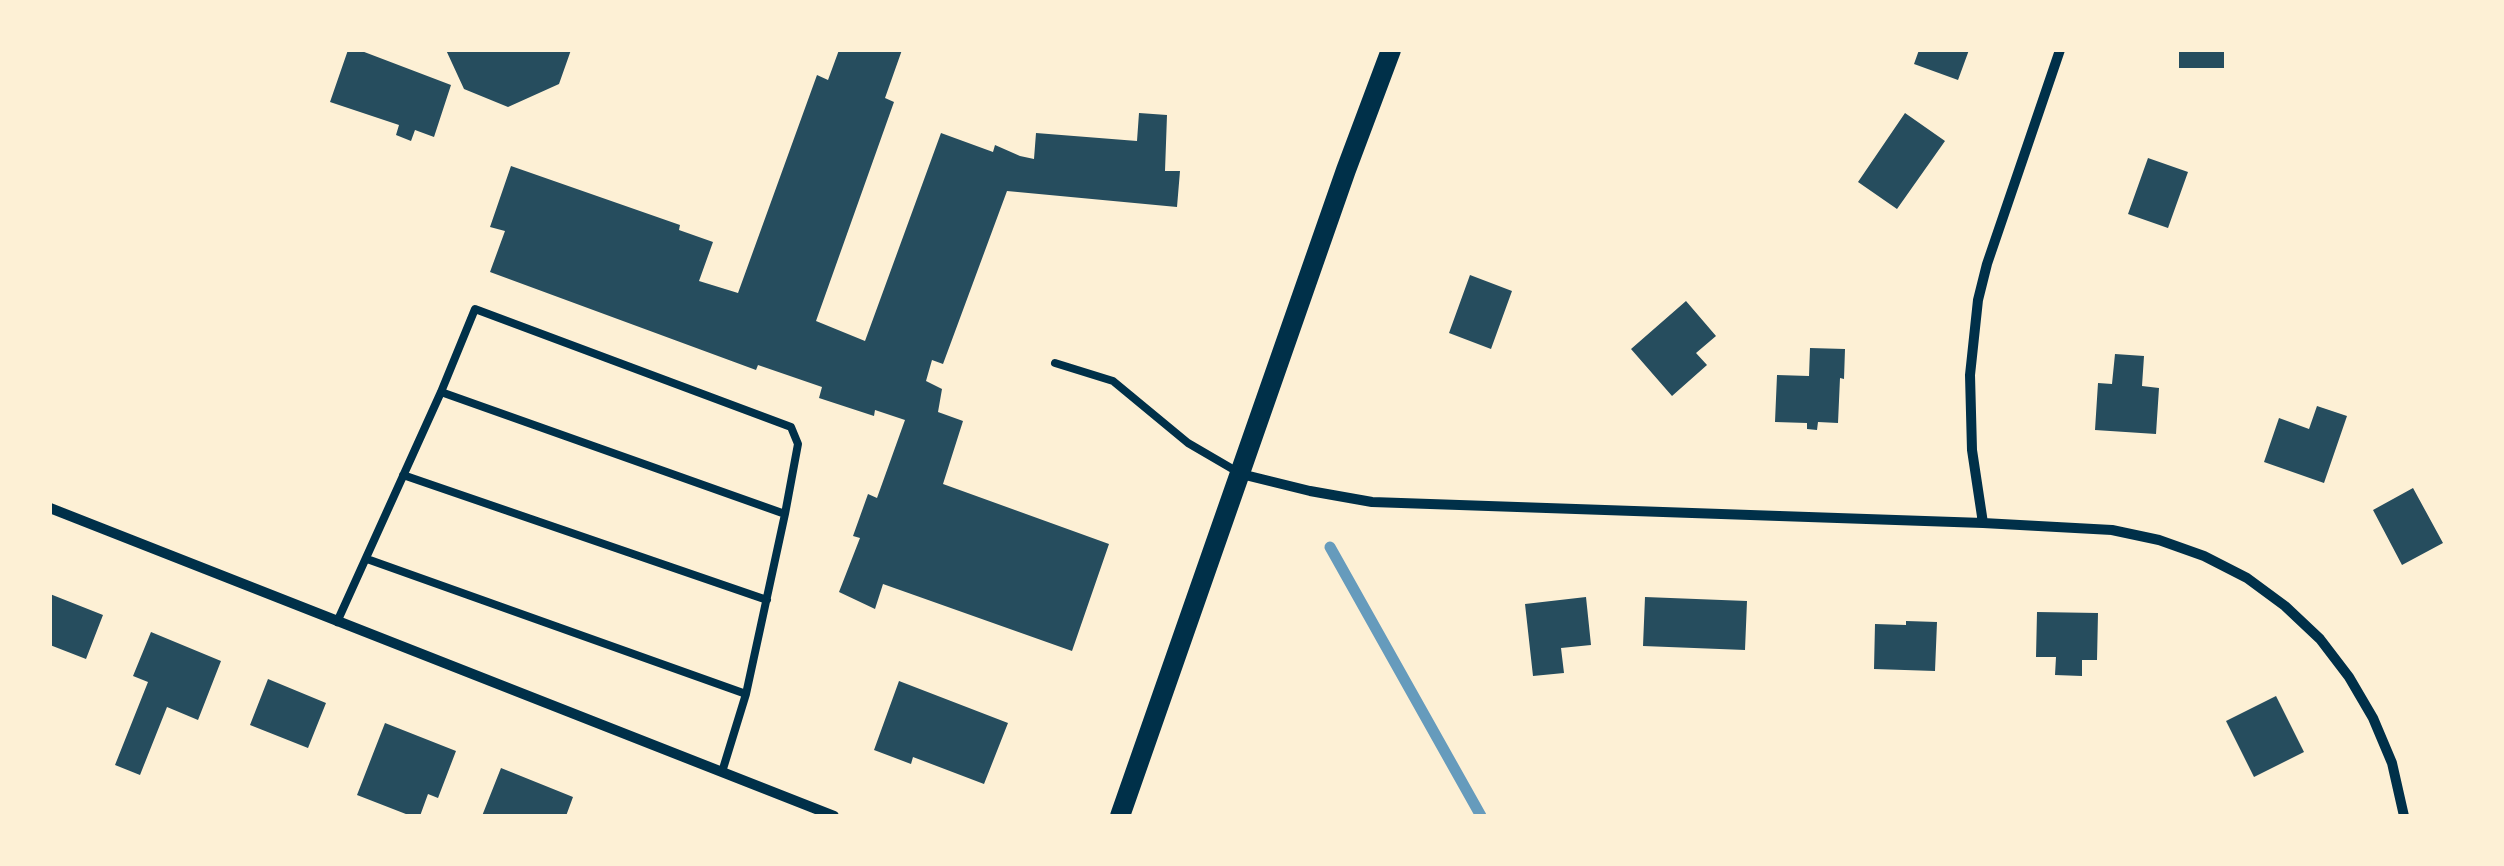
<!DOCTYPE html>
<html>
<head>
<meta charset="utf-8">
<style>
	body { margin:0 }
	#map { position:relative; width:2504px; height:866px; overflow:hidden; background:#fdf0d5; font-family:"Times New Roman",serif }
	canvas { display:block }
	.frame { position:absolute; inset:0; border:52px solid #fdf0d5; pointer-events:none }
</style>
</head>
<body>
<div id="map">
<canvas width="2504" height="866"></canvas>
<div class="frame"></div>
</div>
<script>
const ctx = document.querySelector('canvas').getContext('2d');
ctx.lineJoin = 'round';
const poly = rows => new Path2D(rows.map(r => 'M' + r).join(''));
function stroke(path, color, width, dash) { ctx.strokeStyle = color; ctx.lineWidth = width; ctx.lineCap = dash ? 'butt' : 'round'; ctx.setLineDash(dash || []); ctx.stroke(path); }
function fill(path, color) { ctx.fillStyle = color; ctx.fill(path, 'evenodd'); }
const stream = poly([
	[1330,547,1481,816]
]);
const building = poly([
	[348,50,359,50,451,85,434,137,415,130,411,141,396,135,399,125,330,102],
	[446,50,571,50,559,84,508,107,464,89],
	[839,50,902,50,885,98,894,102,816,321,865,341,941,133,993,152,995,145,1020,156,1034,159,1036,133,1137,141,1139,113,1167,115,1165,171,1180,171,1177,207,1007,191,943,364,932,360,926,381,942,389,938,412,963,421,943,484,1109,544,1072,651,883,584,875,609,839,592,860,538,853,536,868,494,877,498,905,420,875,410,874,416,819,398,822,387,758,365,756,370,490,272,505,231,490,227,511,166,680,225,679,230,713,242,699,281,738,293,817,75,828,80],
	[1919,50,1969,50,1958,80,1914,64],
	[2179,50,2224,50,2224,68,2179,68],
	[1905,113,1945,141,1897,209,1858,182],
	[2148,158,2188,172,2168,228,2128,214],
	[1470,275,1512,291,1491,349,1449,333],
	[1686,301,1716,336,1696,353,1707,365,1672,396,1631,349],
	[1810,348,1845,349,1844,379,1840,378,1838,423,1818,422,1817,430,1807,429,1807,423,1775,422,1777,375,1809,376],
	[2115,354,2144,356,2142,386,2159,388,2156,434,2095,430,2098,383,2112,384],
	[2317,406,2347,416,2324,483,2264,462,2279,418,2309,429],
	[2413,488,2443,543,2402,565,2373,510],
	[50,594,103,615,86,659,50,645],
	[1586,597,1591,645,1561,648,1564,673,1533,676,1525,604],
	[1645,597,1747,601,1745,650,1643,646],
	[2037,612,2098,613,2097,660,2082,660,2082,676,2055,675,2056,657,2036,657],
	[1906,621,1937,622,1935,671,1874,669,1875,624,1906,625],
	[151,632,221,661,198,720,167,707,140,775,115,765,148,682,133,676],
	[268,679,326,703,308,748,250,725],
	[899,681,1008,723,984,784,913,757,911,764,874,750],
	[2276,696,2304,752,2254,777,2226,721],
	[385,723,456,751,438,798,428,794,420,816,411,816,357,795],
	[501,768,573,797,566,816,482,816]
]);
const service = poly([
	[1055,363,1113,381,1188,443,1236,471],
	[441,392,785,514],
	[403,475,767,600],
	[367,559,746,694],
	[337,622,441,392,475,309,791,427,798,444,785,514,746,694,722,772]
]);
const minor = poly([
	[1241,474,1310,491,1372,502,1983,523,2112,530,2159,540,2204,556,2247,578,2285,606,2320,639,2349,677,2373,718,2392,763,2404,816],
	[50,508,834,816],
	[1983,523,1972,450,1970,375,1978,300,1987,264,2060,50]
]);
const secondary = poly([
	[1120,816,1346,170,1391,50]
]);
stroke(stream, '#669bbc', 11);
fill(building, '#264d5e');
stroke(service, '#003049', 8);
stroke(minor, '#003049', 10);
stroke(secondary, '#003049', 20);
</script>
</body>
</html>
